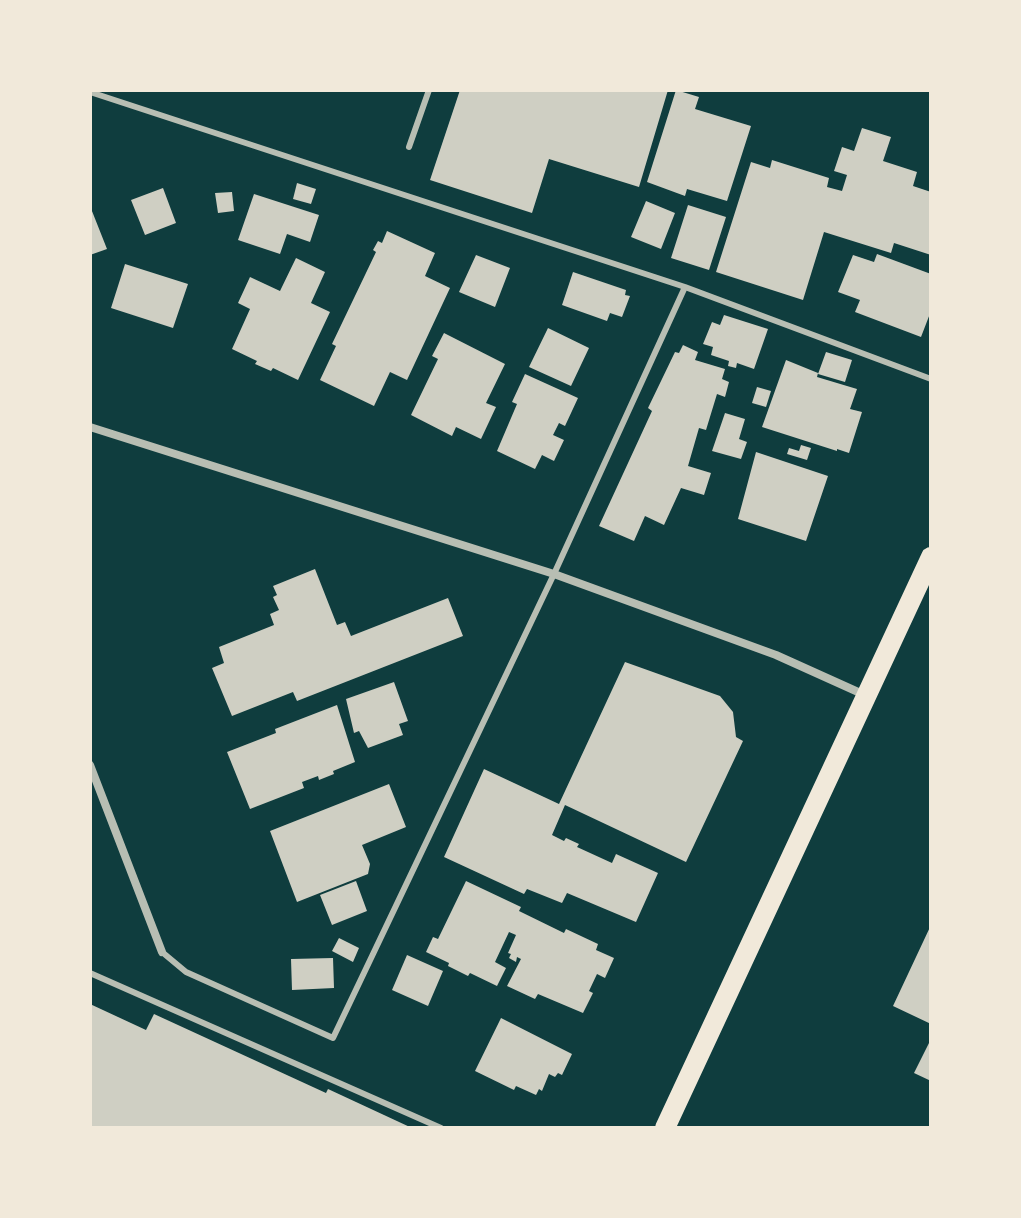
<!DOCTYPE html>
<html>
<head>
<meta charset="utf-8">
<style>
	body { margin:0 }
	#map { position:relative; width:1021px; height:1218px; overflow:hidden; background:#0f3d3e; font-family:Jost,sans-serif }
	canvas { display:block }
	.frame { position:absolute; inset:0; border:92px solid #f1e9da; pointer-events:none }
</style>
</head>
<body>
<div id="map">
<canvas width="1021" height="1218"></canvas>
<div class="frame"></div>
</div>
<script>
const ctx = document.querySelector('canvas').getContext('2d');
ctx.lineJoin = 'round';
function fill(path, color) { ctx.fillStyle = color; ctx.fill(path, 'evenodd'); }
const poly = rows => new Path2D(rows.map(r => 'M' + r).join(''));
function stroke(path, color, width, dash) { ctx.strokeStyle = color; ctx.lineWidth = width; ctx.lineCap = dash ? 'butt' : 'round'; ctx.setLineDash(dash || []); ctx.stroke(path); }
const building = poly([
	[460,90,668,90,639,187,549,159,532,213,430,180],
	[676,90,699,97,695,109,751,126,727,201,687,189,685,196,647,182],
	[862,128,891,137,883,161,917,172,913,186,931,192,931,255,894,243,891,253,824,232,803,300,716,272,751,162,770,168,772,160,829,178,827,187,842,191,847,175,834,171,842,147,854,151],
	[297,183,316,189,311,204,293,199],
	[163,188,176,223,145,235,131,200],
	[232,192,234,211,218,213,215,193],
	[254,194,319,215,310,242,287,234,280,254,238,240],
	[646,201,675,213,661,249,631,237],
	[688,205,726,217,709,270,671,258],
	[90,206,107,249,90,255],
	[387,231,435,253,425,276,450,288,407,380,390,372,374,406,320,380,336,346,332,344,376,252,373,250,378,241,382,243],
	[877,254,931,274,931,311,921,337,855,312,860,300,838,292,853,255,874,262],
	[476,255,510,268,495,307,459,292],
	[296,258,325,272,311,303,330,312,298,380,273,368,271,371,255,364,257,361,232,349,250,309,238,303,250,277,280,291],
	[125,264,188,284,173,328,111,308],
	[573,272,626,290,625,295,630,296,622,317,610,313,607,321,562,305],
	[724,315,768,329,754,369,737,363,736,368,728,366,729,361,711,355,713,347,703,344,712,322,720,325],
	[548,328,589,348,571,386,529,367],
	[444,333,505,364,486,403,496,407,481,439,456,427,452,436,411,415,438,359,432,356],
	[683,345,698,352,695,360,725,369,722,379,729,382,725,397,717,394,706,430,699,428,688,466,711,473,704,495,681,488,664,525,645,516,634,541,599,526,652,411,648,408,675,352,679,353],
	[826,352,852,360,845,382,818,374],
	[786,360,818,373,817,377,857,389,850,409,862,412,849,453,837,449,837,451,762,427],
	[525,374,578,398,565,426,559,423,553,435,564,440,554,461,542,455,535,469,497,451,517,404,512,402],
	[757,387,771,391,766,407,752,403],
	[725,413,745,419,739,439,747,442,741,459,712,451],
	[801,445,811,448,807,460,787,454,789,448,799,451],
	[756,452,828,476,806,541,738,519],
	[315,569,337,625,345,622,351,636,448,598,463,636,297,701,293,692,232,716,212,668,224,663,219,647,274,625,270,614,279,610,273,597,277,595,273,586],
	[625,662,720,696,733,712,736,737,743,741,686,862,565,805,552,835,564,841,566,838,579,844,577,847,612,863,616,854,658,873,636,922,567,893,562,903,527,889,524,894,444,857,484,769,559,804],
	[394,682,408,721,399,724,403,735,368,748,359,731,354,733,346,699],
	[337,705,355,762,333,771,334,774,319,780,318,776,302,782,304,788,250,809,227,752,276,733,275,729],
	[389,784,406,827,362,845,370,864,368,874,297,902,270,831],
	[356,881,367,911,332,925,320,895],
	[466,881,521,907,519,911,564,933,566,929,598,944,596,950,614,958,605,978,597,974,589,991,593,993,583,1013,538,994,535,999,507,986,521,959,517,957,516,962,509,958,511,954,508,953,516,935,509,932,495,962,506,968,497,986,470,973,468,976,448,966,449,963,426,952,433,937,438,939],
	[931,925,931,1024,893,1006],
	[339,938,359,948,353,962,332,951],
	[407,955,443,971,428,1006,392,990],
	[333,958,334,988,292,990,291,959],
	[90,1004,146,1030,154,1014,326,1093,328,1089,412,1128,90,1128],
	[501,1018,572,1054,562,1075,558,1073,555,1077,549,1074,542,1091,539,1089,536,1095,516,1086,514,1090,475,1071],
	[931,1039,931,1081,914,1073]
]);
const service = poly([
	[90,92,685,287,931,379],
	[409,147,429,90],
	[162,952,186,972,333,1038,554,574,685,287],
	[90,973,441,1128]
]);
const minor = poly([
	[90,427,554,574,776,655,867,696],
	[90,765,162,952]
]);
const primary = poly([
	[665,1128,931,557]
]);
fill(building, '#cfcfc3');
stroke(service, '#b8beb3', 6);
stroke(minor, '#b8beb3', 8);
stroke(primary, '#f1e9da', 20);
</script>
</body>
</html>
